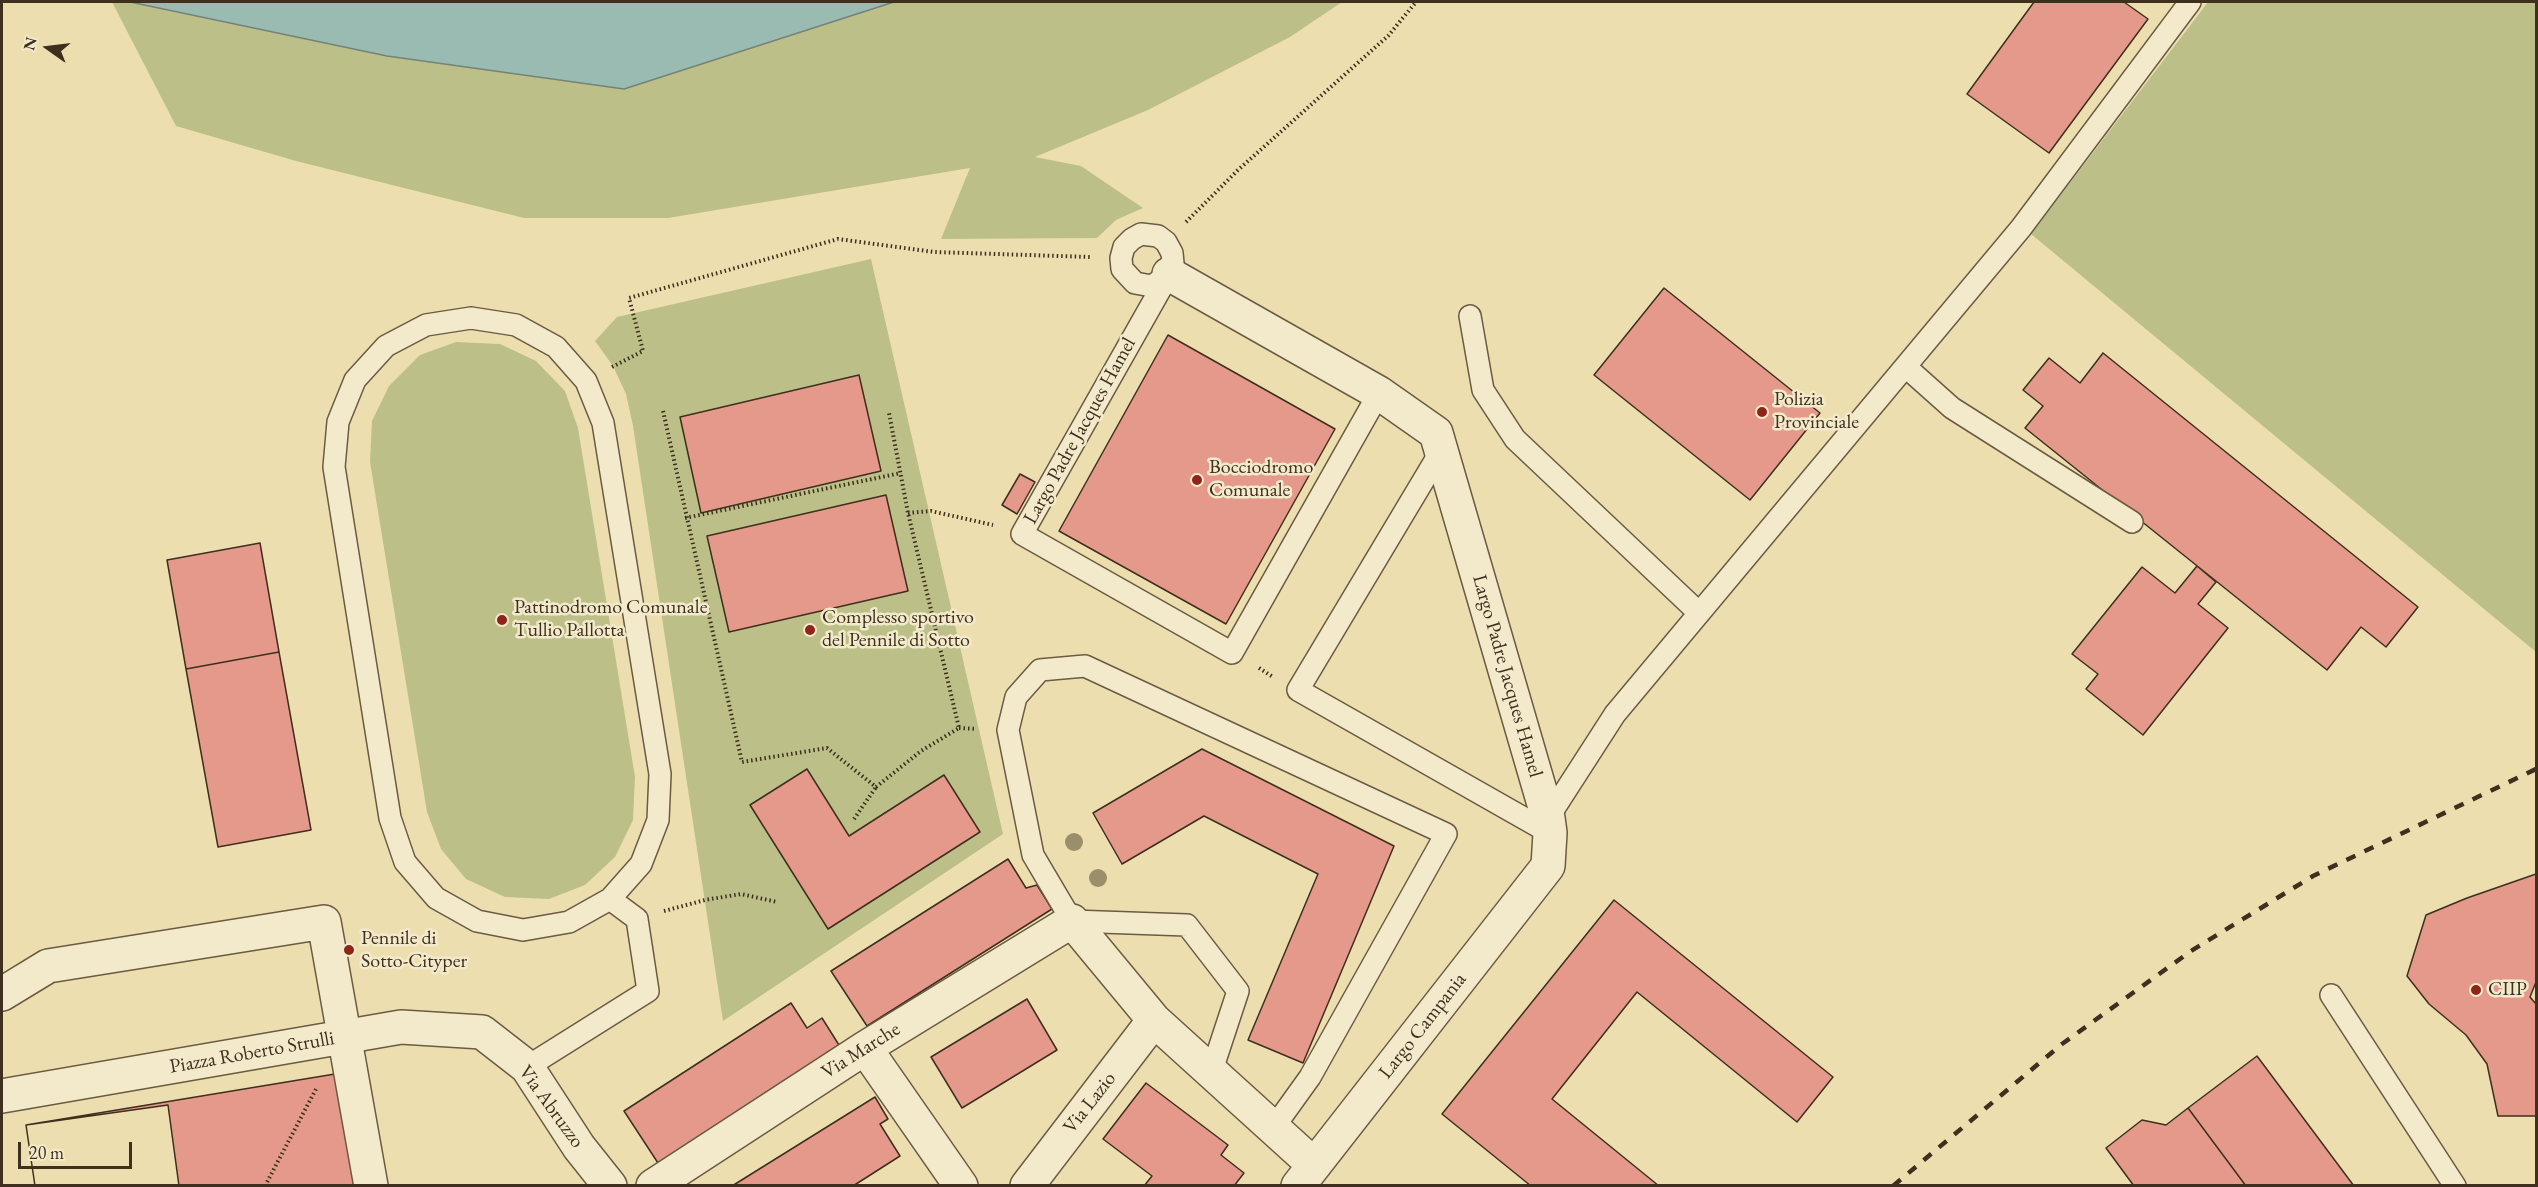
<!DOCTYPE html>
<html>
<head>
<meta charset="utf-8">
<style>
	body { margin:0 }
	#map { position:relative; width:2538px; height:1187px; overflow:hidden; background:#eddeb0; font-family:"EB Garamond",serif }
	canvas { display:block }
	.frame { position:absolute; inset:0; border:3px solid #3e2f1e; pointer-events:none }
	.north { position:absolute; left:18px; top:18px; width:60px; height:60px; -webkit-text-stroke:4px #f3eacc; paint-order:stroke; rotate:284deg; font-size:16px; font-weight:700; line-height:24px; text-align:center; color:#3e2f1e }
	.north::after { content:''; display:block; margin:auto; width:21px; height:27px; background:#3e2f1e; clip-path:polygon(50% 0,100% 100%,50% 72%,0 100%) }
	.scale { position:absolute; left:18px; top:1142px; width:114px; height:27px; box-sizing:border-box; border:3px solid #3e2f1e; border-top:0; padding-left:8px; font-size:18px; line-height:21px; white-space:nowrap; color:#3e2f1e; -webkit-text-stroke:4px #f3eacc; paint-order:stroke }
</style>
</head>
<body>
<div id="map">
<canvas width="2538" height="1187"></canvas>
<div class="frame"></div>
<div class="north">N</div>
<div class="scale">20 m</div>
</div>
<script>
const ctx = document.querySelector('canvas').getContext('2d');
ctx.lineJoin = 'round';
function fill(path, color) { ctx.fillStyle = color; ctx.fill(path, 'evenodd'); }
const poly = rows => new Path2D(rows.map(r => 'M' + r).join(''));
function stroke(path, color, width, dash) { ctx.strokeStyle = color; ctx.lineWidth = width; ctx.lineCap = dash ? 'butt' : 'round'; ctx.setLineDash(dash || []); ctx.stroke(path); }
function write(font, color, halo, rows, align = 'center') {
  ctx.font = font + ' "EB Garamond",serif'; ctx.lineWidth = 5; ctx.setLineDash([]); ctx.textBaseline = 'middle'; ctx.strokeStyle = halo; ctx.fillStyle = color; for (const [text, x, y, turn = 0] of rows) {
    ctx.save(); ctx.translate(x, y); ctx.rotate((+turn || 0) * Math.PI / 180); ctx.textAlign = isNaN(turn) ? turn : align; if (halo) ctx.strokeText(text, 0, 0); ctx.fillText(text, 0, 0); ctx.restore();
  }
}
const green = poly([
	[112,2,130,2,387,56,624,89,894,2,1342,2,1290,37,1148,110,1035,157,1081,166,1143,208,1116,220,1097,238,941,239,970,168,668,218,524,218,296,161,176,126],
	[2208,2,2536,2,2536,652,2031,234],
	[871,259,1003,834,723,1021,633,426,626,394,613,366,595,341,617,317],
	[456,342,500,344,536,361,565,391,578,428,635,777,633,820,615,857,585,885,549,899,505,897,466,879,441,849,427,812,370,462,372,421,389,386,420,355]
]);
const water = poly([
	[130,2,894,2,624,89,387,56,130,2]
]);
const building = poly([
	[2034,2,2124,2,2148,19,2049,153,1967,94,2034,2],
	[1664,288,1820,413,1750,500,1594,375,1664,288],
	[1168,335,1335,429,1226,624,1059,531,1168,335],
	[2103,353,2418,607,2386,647,2361,627,2327,670,2025,428,2043,406,2023,390,2049,358,2080,383,2103,353],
	[859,375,881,471,701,513,680,417,859,375],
	[1020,474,1035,482,1017,514,1002,505,1020,474],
	[886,495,908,591,729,632,707,536,886,495],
	[260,543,279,652,186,669,167,560,260,543],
	[2197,566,2216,582,2198,604,2228,628,2143,735,2086,689,2098,674,2072,654,2142,567,2175,593,2197,566],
	[279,652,311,830,218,847,186,669,279,652],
	[1202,749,1394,846,1303,1063,1248,1040,1318,874,1204,816,1122,864,1093,813,1202,749],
	[807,769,849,836,944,775,980,832,828,929,750,805,807,769],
	[1008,859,1026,888,1037,885,1052,909,867,1026,831,971,1008,859],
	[2536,874,2536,982,2530,997,2536,1004,2536,1116,2498,1116,2487,1064,2466,1035,2429,1004,2407,976,2426,915,2467,898,2536,874],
	[1614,900,1833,1077,1797,1122,1637,992,1552,1099,1659,1186,1531,1186,1442,1114,1614,900],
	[1027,999,1057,1050,962,1108,931,1057,1027,999],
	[791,1003,807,1028,822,1018,839,1045,658,1163,624,1111,791,1003],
	[2257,1056,2354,1186,2246,1186,2188,1108,2257,1056],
	[347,1072,365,1186,35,1186,26,1125,347,1072],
	[1146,1083,1228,1145,1221,1155,1244,1173,1234,1186,1144,1186,1152,1176,1103,1139,1146,1083],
	[875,1097,888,1119,880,1124,900,1156,853,1186,732,1186,875,1097],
	[168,1105,179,1186,35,1186,26,1125,168,1105],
	[2188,1108,2246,1186,2134,1186,2106,1148,2142,1120,2166,1125,2188,1108]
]);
const path = poly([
	[1186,222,1237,171,1388,36,1416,2],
	[612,367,643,351,629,298,838,239,934,252,1090,257],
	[663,411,742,762,827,748,876,787,921,751,959,728,908,513,889,413],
	[908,513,931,511,993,525],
	[685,518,901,473],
	[1259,668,1273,677],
	[959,728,977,729],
	[854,819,876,787],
	[664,911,705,900,741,894,777,902],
	[265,1186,316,1089]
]);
const service = poly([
	[1169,274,1152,286,1135,283,1122,269,1121,258,1124,247,1132,239,1141,234,1158,236,1166,242,1172,253,1173,263,1169,274,1022,534,1232,653,1379,393],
	[1470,316,1483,390,1515,439,1698,612],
	[471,318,516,325,556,347,586,381,603,423,660,774,658,820,641,864,610,899,569,922,523,930,477,921,436,898,405,862,390,818,334,467,338,422,355,380,386,346,426,325,471,318],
	[1906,367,1952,408,2132,522],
	[1441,451,1298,690,1550,833],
	[1548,818,1615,714,2021,228,2190,2],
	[2331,995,2455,1186],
	[527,1067,648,991,637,919,610,899],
	[1211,1073,1238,991,1187,925,1072,921,1033,855,1008,730,1016,697,1040,670,1085,666,1446,834,1310,1077,1272,1130]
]);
const minor = poly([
	[1169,274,1379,393,1436,433,1548,818,1550,833,1548,866,1298,1186],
	[2,994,48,966,324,922,371,1186],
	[865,1048,961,1186],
	[2,1096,401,1027,482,1032,527,1067,579,1147,610,1186],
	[653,1186,865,1048,1072,921,1154,1020,1314,1165],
	[1027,1186,1154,1020]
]);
const rail = poly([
	[1893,1186,2062,1044,2191,951,2313,876,2536,769]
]);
const trees = [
	[1074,842],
	[1098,878]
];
const markers = [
	[1762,412,6,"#8f2418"],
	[1197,480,6,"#8f2418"],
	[502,620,6,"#8f2418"],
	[810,630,6,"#8f2418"],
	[349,950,6,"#8f2418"],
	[2476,990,6,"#8f2418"]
];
const poiNames = [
	["Polizia",1774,400],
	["Provinciale",1774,423],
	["Bocciodromo",1209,468],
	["Comunale",1209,491],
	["Pattinodromo Comunale",514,608],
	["Tullio Pallotta",514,631],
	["Complesso sportivo",822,618],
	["del Pennile di Sotto",822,641],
	["Pennile di",361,939],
	["Sotto-Cityper",361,962],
	["CIIP",2488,990]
];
const streetNames = [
	["Largo Padre Jacques Hamel",1080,431,-61],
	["Largo Padre Jacques Hamel",1507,676,74],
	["Largo Campania",1423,1026,-52],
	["Via Marche",861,1051,-32],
	["Piazza Roberto Strulli",252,1053,-10],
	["Via Lazio",1090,1103,-52],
	["Via Abruzzo",551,1107,54]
];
fill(green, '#bcc088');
fill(water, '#9abbb1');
stroke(water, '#758376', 1.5);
fill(building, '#e4998a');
stroke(building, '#3e2f1e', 1.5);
stroke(service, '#6a5b42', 24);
stroke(minor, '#6a5b42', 36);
stroke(path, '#3e2f1e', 4, [1.5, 3]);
stroke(service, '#f3eacc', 21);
stroke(minor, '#f3eacc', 33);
stroke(rail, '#3e2f1e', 4.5, [10, 10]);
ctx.fillStyle = '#9a8e6b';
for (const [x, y] of trees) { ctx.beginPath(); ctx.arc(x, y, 9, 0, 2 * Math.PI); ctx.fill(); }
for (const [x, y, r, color] of markers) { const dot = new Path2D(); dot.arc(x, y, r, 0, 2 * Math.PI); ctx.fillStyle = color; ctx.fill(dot); stroke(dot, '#f3eacc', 2); }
write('20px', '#3e2f1e', '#f3eacc', poiNames, 'left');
write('20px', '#3e2f1e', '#f3eacc', streetNames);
</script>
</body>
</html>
